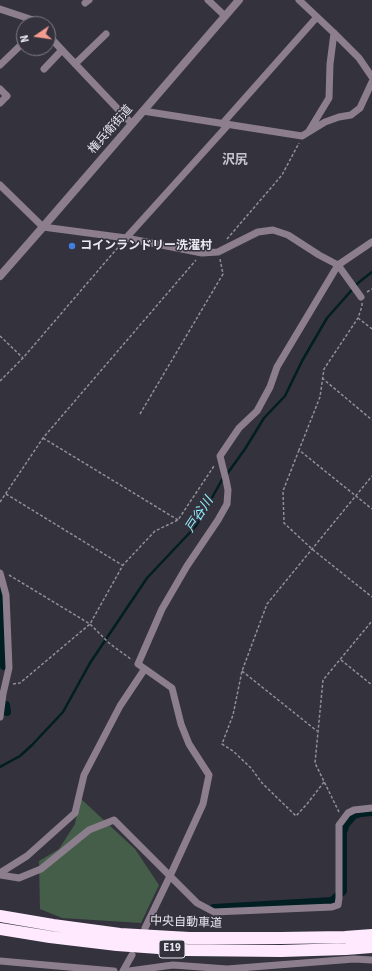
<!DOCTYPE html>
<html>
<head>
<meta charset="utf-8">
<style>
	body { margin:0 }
	#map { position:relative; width:372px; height:971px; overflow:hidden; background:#34323d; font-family:"Source Sans 3",sans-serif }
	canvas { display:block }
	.north { position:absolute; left:16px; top:16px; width:40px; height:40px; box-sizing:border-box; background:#34323d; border:1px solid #7d7b85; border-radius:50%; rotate:257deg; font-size:11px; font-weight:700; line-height:16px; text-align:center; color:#eae9f0 }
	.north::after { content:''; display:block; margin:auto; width:14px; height:18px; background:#f59c90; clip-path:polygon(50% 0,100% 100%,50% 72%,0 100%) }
</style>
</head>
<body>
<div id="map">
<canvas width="372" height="971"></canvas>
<div class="north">N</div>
</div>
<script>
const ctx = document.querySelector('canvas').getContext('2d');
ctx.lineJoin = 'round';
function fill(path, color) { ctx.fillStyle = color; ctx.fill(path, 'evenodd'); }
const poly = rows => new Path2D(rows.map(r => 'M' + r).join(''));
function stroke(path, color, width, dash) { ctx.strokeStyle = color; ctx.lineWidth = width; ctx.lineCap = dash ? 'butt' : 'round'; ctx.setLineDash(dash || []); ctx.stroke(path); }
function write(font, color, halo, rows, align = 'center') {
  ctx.font = font + ' "Source Sans 3","Noto Sans JP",sans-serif'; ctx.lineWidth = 3; ctx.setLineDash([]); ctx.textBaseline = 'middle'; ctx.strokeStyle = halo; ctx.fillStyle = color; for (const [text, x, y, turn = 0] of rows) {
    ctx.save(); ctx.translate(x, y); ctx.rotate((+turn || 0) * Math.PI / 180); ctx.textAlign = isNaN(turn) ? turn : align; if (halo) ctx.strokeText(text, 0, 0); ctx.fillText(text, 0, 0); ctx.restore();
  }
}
const green = poly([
	[80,798,135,849,159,885,141,923,62,918,40,909,39,861,59,849,75,824]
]);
const stream = poly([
	[227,474,245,449,264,418,285,396,302,361,327,318,358,283,372,272],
	[0,767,20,756,32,745,63,712,90,663,147,578,196,526,223,478]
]);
const canal = poly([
	[0,590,4,666],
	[6,705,7,712],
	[214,908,332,901,343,891,343,832,346,824,354,815,361,813,372,812]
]);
const path = poly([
	[227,239,282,175,299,143],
	[367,292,372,289],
	[362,303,362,306,358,318,324,369,320,397,299,450,372,509],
	[358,318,372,329],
	[0,336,23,358],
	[322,378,372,420],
	[0,381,23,358,120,245],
	[140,414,223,274,220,259],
	[43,438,178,520],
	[299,450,283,491,284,523,312,549,372,597],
	[6,494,122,565],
	[0,502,43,438,196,260],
	[9,575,90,624,109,643,132,660],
	[341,660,372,685],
	[242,671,317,731],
	[13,684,20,683,90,624,123,565,155,531,178,520,214,466],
	[324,782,307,804,296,816,262,783,251,768,233,751,222,744,233,715,242,671,267,604,372,476],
	[339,812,315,763,323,680,372,621]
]);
const minor = poly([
	[208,0,225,16],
	[299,0,334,33,359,58,372,77],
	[85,3,89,0],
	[0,9,33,20,37,24],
	[48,35,62,50],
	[75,64,106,34],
	[0,65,24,42],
	[44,69,62,50,132,124],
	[0,89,7,96,0,103],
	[143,111,302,136,325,122,339,117,351,115,360,108,372,82],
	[222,124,317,17],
	[309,131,329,98,330,64,334,33],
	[0,185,43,227,126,238,202,253,218,252,258,232,273,230,288,235,319,255,338,265,361,297],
	[126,238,228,125],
	[0,573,6,595,9,668,3,694,0,717],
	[0,873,27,856,75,813,84,775,120,706,144,670],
	[0,875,19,878,41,869,89,830,114,820,197,903,214,912,332,907,338,905,339,898,339,825,348,813,354,810,372,808],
	[145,928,170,876,203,804,209,775,189,744,181,724,172,688,138,664,162,609,187,566,218,520,227,504,228,490,226,480,220,456,239,428,257,411,270,387,277,367,338,265,372,242],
	[0,961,114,971],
	[123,971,132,955],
	[129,971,173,965,227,969,354,959,372,960]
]);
const tertiary = poly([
	[0,276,43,227,239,0]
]);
const motorway = poly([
	[0,916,53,925,120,934,189,938,281,938,345,937,372,935],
	[0,929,50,937,117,945,186,950,281,951,346,949,372,947]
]);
const markers = [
	[72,246,4,"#3f7fe0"]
];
const shields = [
	[172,949,26]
];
const shieldNames = [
	["E19",172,949]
];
const streetNames = [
	["権兵衛街道",111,130,-49],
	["中央自動車道",186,923,2]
];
const poiNames = [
	["コインランドリー洗濯村",80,246]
];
const neighbourhoodNames = [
	["沢尻",235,161]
];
const waterNames = [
	["戸谷川",200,515,-57]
];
fill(green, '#455e49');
stroke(stream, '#011e22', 2.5);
stroke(canal, '#011e22', 8);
stroke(path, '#918f98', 1.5, [3, 2]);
stroke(minor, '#8c7e8c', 7);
stroke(tertiary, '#8c7e8c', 8);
stroke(motorway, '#fee9ff', 12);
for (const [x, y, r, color] of markers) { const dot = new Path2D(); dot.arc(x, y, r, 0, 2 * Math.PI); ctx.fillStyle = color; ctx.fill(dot); stroke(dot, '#34323d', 1.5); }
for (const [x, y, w] of shields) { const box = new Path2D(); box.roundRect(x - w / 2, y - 9, w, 18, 3); ctx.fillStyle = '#34323d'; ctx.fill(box); stroke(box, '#eae9f0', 1); }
write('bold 11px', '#eae9f0', null, shieldNames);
write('12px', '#eae9f0', '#34323d', streetNames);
write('bold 12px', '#eae9f0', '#34323d', poiNames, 'left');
write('bold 13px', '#c5c3d0', '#34323d', neighbourhoodNames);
write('italic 13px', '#90edfb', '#34323d', waterNames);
</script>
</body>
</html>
